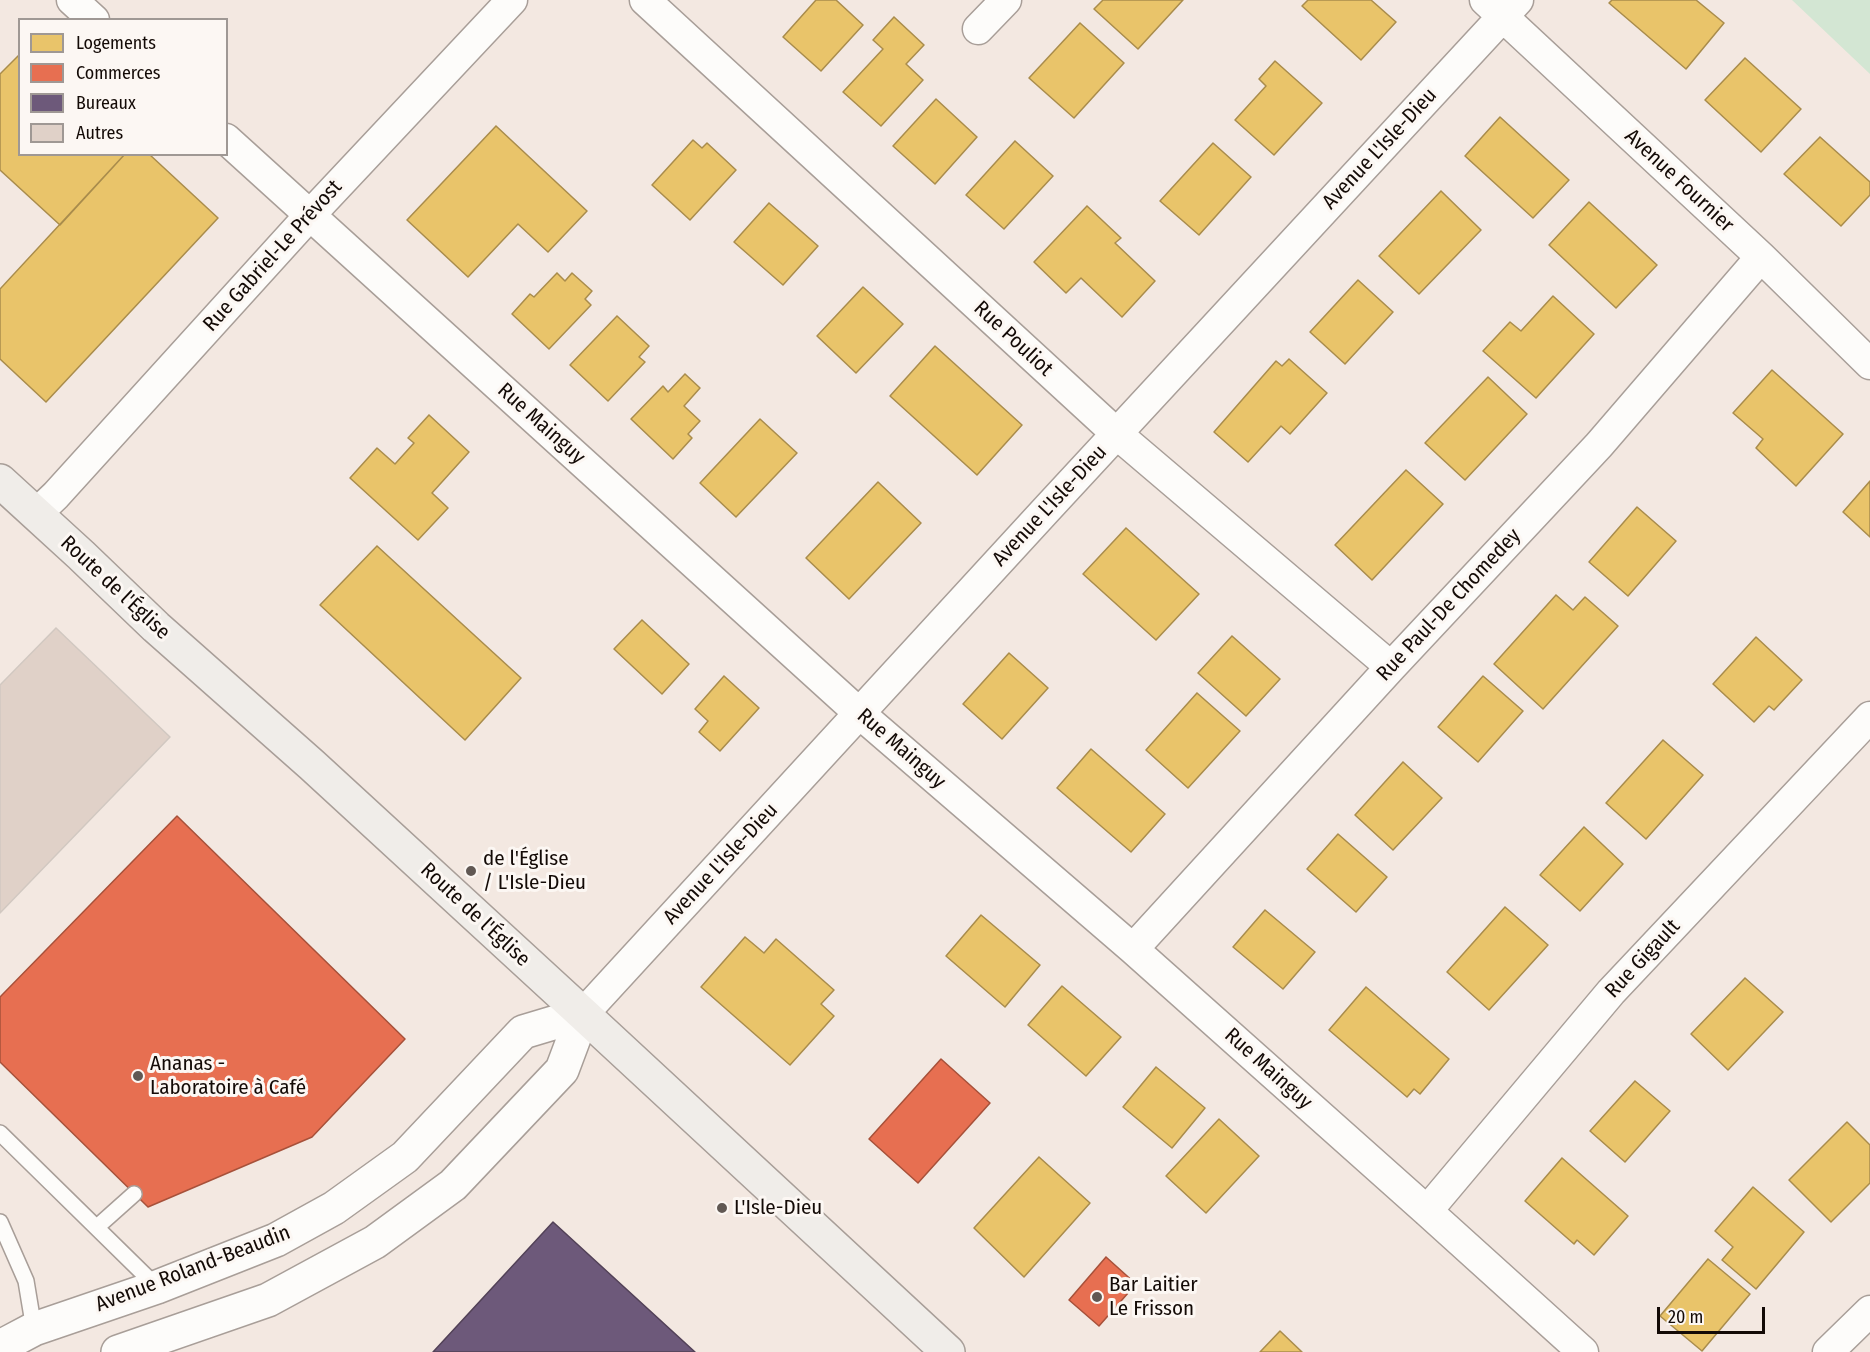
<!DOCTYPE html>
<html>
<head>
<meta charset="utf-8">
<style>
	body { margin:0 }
	#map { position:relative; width:1870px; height:1352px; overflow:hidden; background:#f3e8e1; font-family:"Fira Sans Condensed",sans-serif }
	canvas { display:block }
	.legend { position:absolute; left:18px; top:18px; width:210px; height:138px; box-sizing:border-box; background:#fcf7f3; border:2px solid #9f9894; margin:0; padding:8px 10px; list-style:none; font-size:18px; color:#130a06 }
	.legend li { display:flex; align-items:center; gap:12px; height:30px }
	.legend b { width:30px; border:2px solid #9f9894 }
	.scale { position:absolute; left:1657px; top:1307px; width:108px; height:27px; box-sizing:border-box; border:3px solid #130a06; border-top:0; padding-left:8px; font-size:18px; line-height:21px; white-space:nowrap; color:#130a06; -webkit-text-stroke:4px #fcf7f3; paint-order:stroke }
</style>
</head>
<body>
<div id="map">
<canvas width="1870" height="1352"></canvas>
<ul class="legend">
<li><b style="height:16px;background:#e9c46a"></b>Logements</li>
<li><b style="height:16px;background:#e76f51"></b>Commerces</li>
<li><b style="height:16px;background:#6d597a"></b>Bureaux</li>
<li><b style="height:16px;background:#e0d1c8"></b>Autres</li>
</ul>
<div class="scale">20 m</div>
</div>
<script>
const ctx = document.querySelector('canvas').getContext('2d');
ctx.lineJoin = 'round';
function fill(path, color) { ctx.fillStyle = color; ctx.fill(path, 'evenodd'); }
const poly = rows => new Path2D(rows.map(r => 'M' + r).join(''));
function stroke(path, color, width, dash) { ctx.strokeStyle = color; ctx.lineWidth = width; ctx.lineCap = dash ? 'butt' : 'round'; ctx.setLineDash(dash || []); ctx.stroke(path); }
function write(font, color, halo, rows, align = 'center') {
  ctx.font = font + ' "Fira Sans Condensed",sans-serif'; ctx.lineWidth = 6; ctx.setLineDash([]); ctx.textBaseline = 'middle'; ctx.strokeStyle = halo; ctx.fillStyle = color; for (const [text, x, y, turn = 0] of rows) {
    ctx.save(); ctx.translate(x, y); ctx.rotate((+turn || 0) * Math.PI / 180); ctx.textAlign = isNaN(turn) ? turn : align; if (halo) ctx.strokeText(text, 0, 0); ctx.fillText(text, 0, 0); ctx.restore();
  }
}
const green = poly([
	[1792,0,1870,0,1870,74]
]);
const homes = poly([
	[816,0,836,0,863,25,821,71,783,37,816,0],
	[1103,0,1183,0,1138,49,1094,9,1103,0],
	[1308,0,1371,0,1396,22,1361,60,1302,6,1308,0],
	[1612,0,1696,0,1724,23,1686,69,1609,3,1612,0],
	[894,17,924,45,906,64,923,80,881,126,843,92,883,49,873,40,894,17],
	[1080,23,1124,63,1074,118,1029,78,1080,23],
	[20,54,20,154,125,154,60,225,0,170,0,74,20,54],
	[1745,58,1801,109,1761,152,1705,100,1745,58],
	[1275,61,1322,103,1274,155,1235,120,1266,86,1259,79,1275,61],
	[936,99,977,137,935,184,893,146,936,99],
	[1500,117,1569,180,1533,218,1465,156,1500,117],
	[496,126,587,211,548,252,518,224,468,277,407,220,496,126],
	[1820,137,1870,182,1870,195,1841,226,1784,174,1820,137],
	[693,140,702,148,707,143,736,170,690,220,652,185,693,140],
	[1015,141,1053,176,1004,229,966,195,1015,141],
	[1213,143,1251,177,1199,235,1160,201,1213,143],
	[125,154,149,154,218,218,46,402,0,359,0,289,125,154],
	[1441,191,1481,230,1419,294,1379,256,1441,191],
	[1589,202,1657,265,1616,308,1549,245,1589,202],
	[769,203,818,246,783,285,734,242,769,203],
	[1087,206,1121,238,1115,243,1155,281,1122,317,1081,278,1066,293,1034,262,1087,206],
	[557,273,565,281,572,273,592,291,585,299,591,305,549,349,512,314,530,294,534,297,557,273],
	[1358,280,1393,312,1345,364,1310,332,1358,280],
	[863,287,903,324,856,373,817,336,863,287],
	[1553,296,1594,334,1536,398,1483,351,1510,322,1521,331,1553,296],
	[617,316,649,346,639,357,645,362,608,401,570,365,617,316],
	[935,346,1022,425,977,475,890,396,935,346],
	[1289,359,1327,393,1290,434,1281,426,1248,462,1214,432,1276,361,1282,366,1289,359],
	[1772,370,1843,434,1796,486,1756,448,1763,439,1733,413,1772,370],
	[685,374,700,388,684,406,700,421,688,434,692,438,673,459,631,419,663,386,668,392,685,374],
	[1488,377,1527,414,1465,480,1425,443,1488,377],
	[429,415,469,452,432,493,448,508,418,540,350,478,377,448,395,464,414,443,408,438,429,415],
	[760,419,797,453,736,517,700,483,760,419],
	[1406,470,1443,504,1372,580,1335,545,1406,470],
	[1870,481,1870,537,1843,512,1870,481],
	[878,482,921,523,849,599,806,558,878,482],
	[1637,507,1676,541,1628,596,1589,562,1637,507],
	[1126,528,1199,594,1156,640,1083,574,1126,528],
	[377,546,521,678,465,740,320,605,377,546],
	[1556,595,1573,610,1585,597,1618,626,1543,709,1494,664,1556,595],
	[642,620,689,664,662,694,614,649,642,620],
	[1232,636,1280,679,1246,716,1198,673,1232,636],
	[1756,637,1802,680,1774,710,1769,706,1754,722,1713,684,1756,637],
	[1009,653,1048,688,1002,739,963,704,1009,653],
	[724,676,759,708,720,751,699,732,708,721,695,709,724,676],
	[1483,676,1523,711,1478,762,1438,727,1483,676],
	[1197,693,1240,731,1188,788,1146,750,1197,693],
	[1663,740,1703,775,1646,839,1606,803,1663,740],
	[1091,749,1165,814,1131,852,1057,788,1091,749],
	[1403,762,1442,798,1393,850,1355,815,1403,762],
	[1584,827,1623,864,1580,911,1540,875,1584,827],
	[1338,834,1387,877,1356,912,1307,869,1338,834],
	[1505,907,1548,945,1489,1010,1447,972,1505,907],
	[1265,910,1315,952,1283,989,1233,947,1265,910],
	[981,915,1040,965,1005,1007,946,956,981,915],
	[745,937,764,953,776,939,834,990,821,1004,834,1016,790,1065,701,987,745,937],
	[1745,978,1783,1012,1728,1070,1691,1034,1745,978],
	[1062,986,1121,1037,1086,1076,1028,1025,1062,986],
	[1366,987,1449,1059,1420,1094,1414,1089,1407,1097,1329,1030,1366,987],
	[1156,1067,1205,1108,1172,1148,1123,1107,1156,1067],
	[1635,1081,1670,1111,1625,1162,1590,1131,1635,1081],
	[1219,1119,1259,1156,1206,1213,1166,1176,1219,1119],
	[1847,1122,1870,1145,1870,1183,1831,1222,1789,1180,1847,1122],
	[1039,1157,1090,1203,1024,1277,974,1228,1039,1157],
	[1562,1158,1628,1216,1594,1255,1577,1240,1574,1244,1525,1201,1562,1158],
	[1753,1187,1804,1232,1756,1289,1722,1260,1733,1247,1715,1231,1753,1187],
	[1708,1259,1750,1294,1702,1351,1660,1316,1708,1259],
	[1280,1331,1302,1352,1260,1352,1280,1331]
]);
const shops = poly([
	[177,816,405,1039,312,1137,148,1207,0,1062,0,997,177,816],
	[941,1059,990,1103,918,1183,869,1139,941,1059],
	[1106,1257,1136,1284,1099,1326,1069,1300,1106,1257]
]);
const offices = poly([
	[553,1222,695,1352,433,1352,553,1222]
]);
const building = poly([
	[56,628,170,737,0,913,0,685,56,628]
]);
const service = poly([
	[0,1133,157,1287],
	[0,1222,26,1281,34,1329],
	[97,1227,134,1194]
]);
const minor = poly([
	[72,0,94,20],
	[645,0,1117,434,1391,667],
	[1485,0,1761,257,1870,364],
	[978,29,1006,0],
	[226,139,859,713,1133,949,1427,1211,1583,1352],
	[36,514,56,495,310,215,512,0],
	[1133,949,1391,667,1599,445,1761,257],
	[583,1014,1046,510,1518,0],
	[1427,1211,1611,992,1870,717],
	[1828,1352,1870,1311]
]);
const tertiary = poly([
	[0,1347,34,1329,157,1287,276,1240,334,1208,405,1157,523,1032,583,1014],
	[118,1352,268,1300,375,1242,453,1185,562,1070,583,1014]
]);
const secondary = poly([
	[0,481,81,555,156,627,312,765,583,1014,948,1352]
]);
const markers = [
	[471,871,6,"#615853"],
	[138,1076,6,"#615853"],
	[722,1208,6,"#615853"],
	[1097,1297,6,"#615853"]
];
const streetNames = [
	["Avenue L'Isle-Dieu",1380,149,-47],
	["Avenue Fournier",1679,181,43],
	["Rue Gabriel-Le Prévost",273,256,-48],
	["Rue Pouliot",1013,339,43],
	["Rue Mainguy",541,424,42],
	["Avenue L'Isle-Dieu",1050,506,-47],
	["Route de l'Église",115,588,43],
	["Rue Paul-De Chomedey",1449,605,-47],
	["Rue Mainguy",901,749,41],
	["Avenue L'Isle-Dieu",721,864,-47],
	["Route de l'Église",475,915,43],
	["Rue Gigault",1643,959,-47],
	["Rue Mainguy",1268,1069,42],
	["Avenue Roland-Beaudin",193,1269,-21]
];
const poiNames = [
	["de l'Église",483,859],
	["/ L'Isle-Dieu",483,883],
	["Ananas -",150,1064],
	["Laboratoire à Café",150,1088],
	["L'Isle-Dieu",734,1208],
	["Bar Laitier",1109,1285],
	["Le Frisson",1109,1309]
];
fill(green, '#d3e6d3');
fill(homes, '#e9c46a');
stroke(homes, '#a98c4c', 1.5);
fill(shops, '#e76f51');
stroke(shops, '#a7513a', 1.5);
fill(offices, '#6d597a');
stroke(offices, '#524157', 1.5);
fill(building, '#e0d1c8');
stroke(building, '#d1c8c1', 1.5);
stroke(service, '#a89e98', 18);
stroke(minor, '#a89e98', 33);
stroke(tertiary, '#a89e98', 36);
stroke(secondary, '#a89e98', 36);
stroke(service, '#fdfcfa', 15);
stroke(minor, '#fdfcfa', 30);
stroke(tertiary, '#fdfcfa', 33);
stroke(secondary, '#f0ede9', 33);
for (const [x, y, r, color] of markers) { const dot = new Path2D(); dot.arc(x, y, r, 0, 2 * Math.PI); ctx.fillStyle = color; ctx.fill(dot); stroke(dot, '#fcf7f3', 2); }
write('21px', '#130a06', '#fcf7f3', streetNames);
write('21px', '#130a06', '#fcf7f3', poiNames, 'left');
</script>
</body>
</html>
